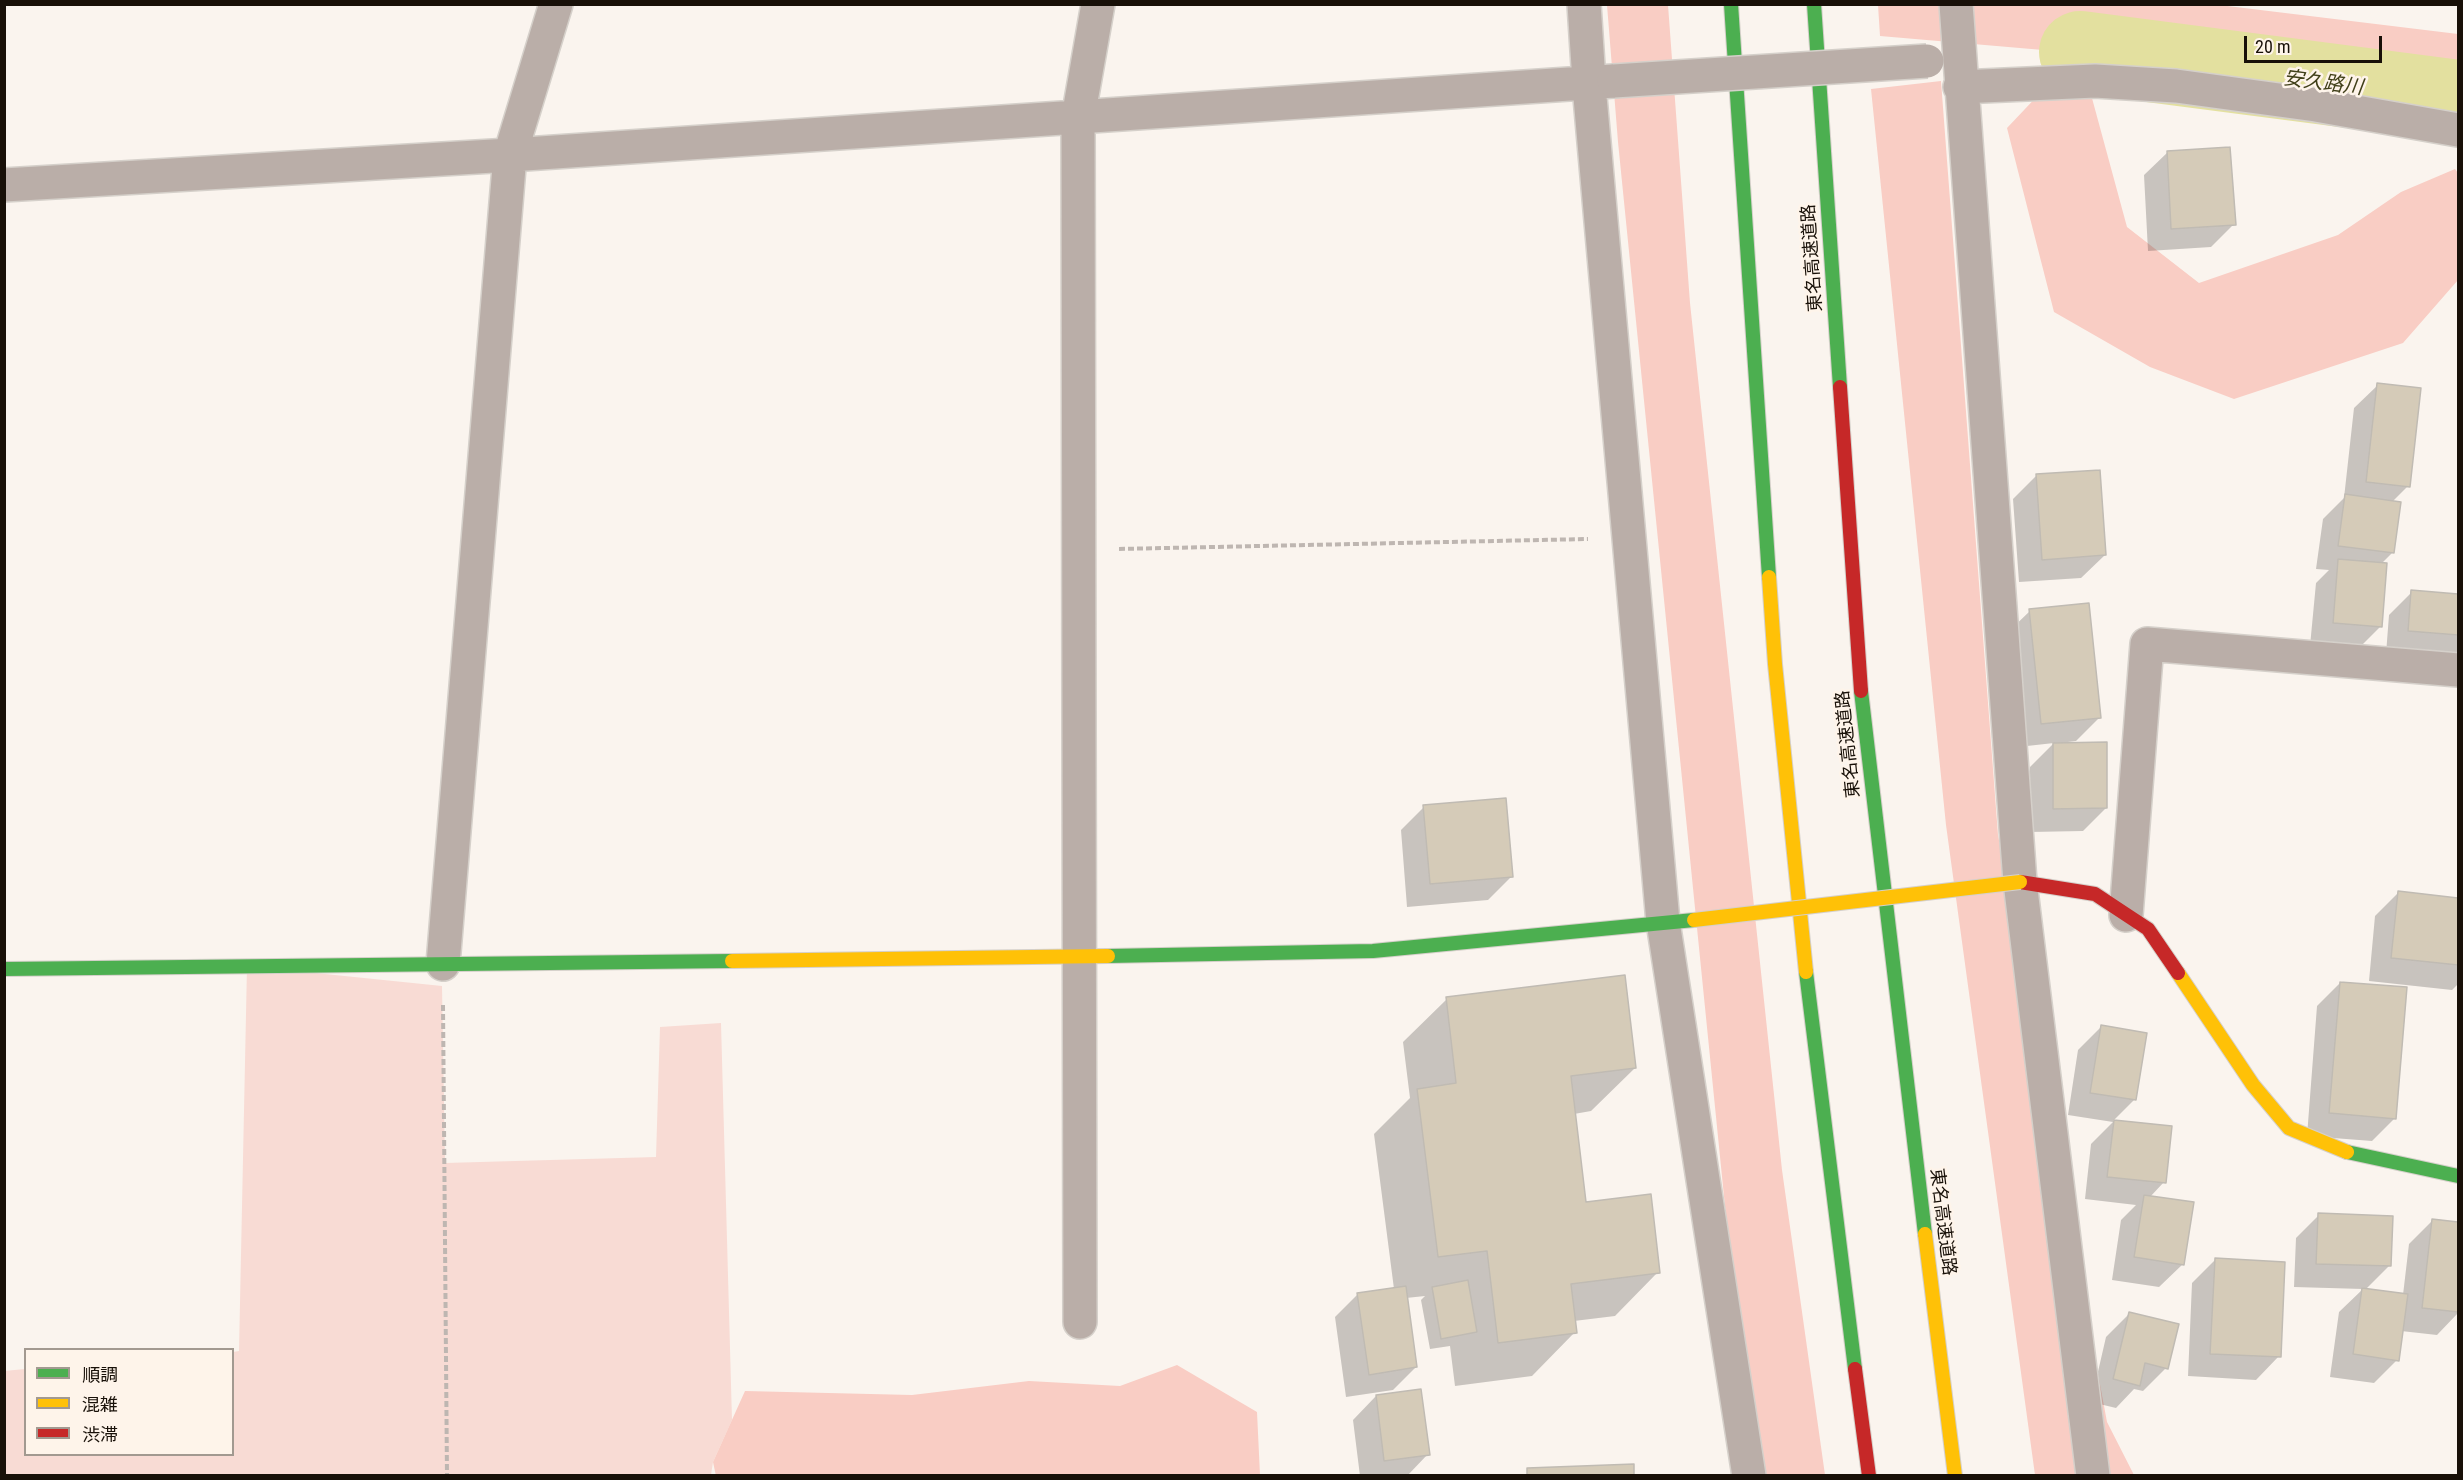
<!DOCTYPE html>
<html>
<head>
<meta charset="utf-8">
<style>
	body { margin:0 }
	#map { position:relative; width:2463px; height:1480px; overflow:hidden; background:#faf4ee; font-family:"Roboto Condensed","Noto Sans JP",sans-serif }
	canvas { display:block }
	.frame { position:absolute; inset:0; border:6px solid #181008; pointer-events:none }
	.legend { position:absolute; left:24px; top:1348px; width:210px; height:108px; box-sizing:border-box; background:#fef4ea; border:2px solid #a29990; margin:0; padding:8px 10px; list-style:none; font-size:18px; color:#181008 }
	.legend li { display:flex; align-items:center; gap:12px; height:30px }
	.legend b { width:30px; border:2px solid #a29990 }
	.scale { position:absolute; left:2244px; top:36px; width:138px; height:27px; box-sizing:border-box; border:3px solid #181008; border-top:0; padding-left:8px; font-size:18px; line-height:21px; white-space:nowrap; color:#181008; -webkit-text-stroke:4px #fef4ea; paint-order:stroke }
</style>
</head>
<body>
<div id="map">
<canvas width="2463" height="1480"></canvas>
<div class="frame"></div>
<ul class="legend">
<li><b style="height:8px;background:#4caf50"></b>順調</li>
<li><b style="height:8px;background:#ffc107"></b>混雑</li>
<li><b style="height:8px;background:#c62828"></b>渋滞</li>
</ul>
<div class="scale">20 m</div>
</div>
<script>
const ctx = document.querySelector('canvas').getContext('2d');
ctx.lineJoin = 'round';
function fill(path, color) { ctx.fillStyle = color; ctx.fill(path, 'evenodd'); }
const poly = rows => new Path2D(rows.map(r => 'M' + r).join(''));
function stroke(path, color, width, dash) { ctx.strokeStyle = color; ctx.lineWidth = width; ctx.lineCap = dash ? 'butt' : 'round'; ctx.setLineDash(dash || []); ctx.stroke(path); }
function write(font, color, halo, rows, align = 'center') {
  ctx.font = font + ' "Roboto Condensed","Noto Sans JP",sans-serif'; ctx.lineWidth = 5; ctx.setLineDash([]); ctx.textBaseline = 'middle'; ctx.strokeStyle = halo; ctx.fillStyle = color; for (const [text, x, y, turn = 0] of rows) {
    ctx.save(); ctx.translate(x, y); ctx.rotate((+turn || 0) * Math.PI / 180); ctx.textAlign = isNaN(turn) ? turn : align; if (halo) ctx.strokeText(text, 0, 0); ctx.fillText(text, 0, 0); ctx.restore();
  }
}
const green = poly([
	[247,966,442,986,445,1163,656,1157,660,1027,721,1023,732,1420,713,1462,711,1475,5,1475,4,1371,25,1369,26,1454,232,1454,233,1352,239,1351]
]);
const forest = poly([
	[2211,4,2458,34,2458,87,2080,54,2127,227,2199,283,2338,235,2401,192,2455,169,2458,173,2458,280,2403,343,2234,399,2150,367,2054,312,2007,128,2078,53,1880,36,1878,5],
	[1607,5,1668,5,1690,303,1782,1170,1825,1475,1752,1475,1618,142],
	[1941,81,1998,835,2107,1422,2134,1475,2035,1475,1946,825,1871,89],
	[1177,1365,1257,1412,1260,1475,716,1476,713,1462,745,1391,912,1395,1029,1381,1120,1386]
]);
const shadow = poly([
	[2168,152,2234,224,2211,247,2148,251,2144,175],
	[2378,385,2408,486,2392,502,2393,552,2381,564,2380,627,2357,650,2310,646,2316,583,2329,570,2316,569,2323,519,2344,498,2354,408],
	[2036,476,2105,555,2081,578,2019,582,2013,499],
	[2412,592,2458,595,2458,652,2451,659,2386,654,2389,615],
	[2030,611,2099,718,2076,741,2068,742,2106,808,2083,831,2030,832,2030,767,2054,743,2018,747,2006,634],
	[1424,807,1511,877,1488,900,1407,907,1401,830],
	[2398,893,2458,899,2458,984,2452,990,2369,981,2375,916],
	[2340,983,2395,1118,2372,1141,2307,1136,2317,1006],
	[1447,999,1635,1068,1591,1111,1574,1114,1585,1203,1658,1272,1615,1316,1574,1321,1575,1332,1532,1376,1455,1386,1450,1346,1430,1349,1421,1300,1425,1296,1406,1298,1416,1367,1393,1390,1346,1397,1335,1317,1358,1294,1394,1289,1374,1134,1410,1098,1403,1042],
	[2101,1027,2135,1099,2113,1121,2170,1127,2164,1182,2150,1197,2183,1264,2159,1287,2112,1280,2121,1220,2136,1205,2085,1199,2091,1144,2113,1122,2068,1115,2078,1050],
	[2319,1215,2389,1266,2365,1290,2403,1295,2409,1244,2432,1221,2458,1224,2458,1313,2437,1335,2401,1331,2397,1360,2374,1383,2330,1377,2339,1312,2363,1289,2294,1287,2296,1238],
	[2215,1260,2279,1356,2256,1380,2188,1376,2192,1283],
	[2129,1314,2166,1368,2143,1391,2134,1389,2116,1408,2091,1402,2106,1337],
	[1376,1396,1428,1454,1407,1476,1360,1476,1353,1420]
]);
const river = poly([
	[2080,52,2458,101]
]);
const building = poly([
	[2230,147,2236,225,2171,229,2167,151,2230,147],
	[2377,383,2421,388,2410,487,2366,482,2377,383],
	[2100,470,2106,555,2042,560,2036,474,2100,470],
	[2345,494,2401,502,2394,553,2338,546,2345,494],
	[2338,559,2387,563,2382,627,2333,623,2338,559],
	[2411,590,2458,594,2458,635,2408,631,2411,590],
	[2089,603,2101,718,2041,724,2029,609,2089,603],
	[2107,742,2107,808,2053,809,2053,743,2107,742],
	[1506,798,1513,877,1430,884,1423,805,1506,798],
	[2398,891,2458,898,2458,965,2391,958,2398,891],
	[1625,975,1636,1068,1571,1076,1586,1202,1651,1194,1660,1273,1571,1284,1577,1333,1498,1343,1487,1251,1438,1257,1417,1089,1456,1083,1446,997,1625,975],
	[2340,982,2407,987,2396,1119,2329,1113,2340,982],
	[2101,1025,2147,1033,2136,1100,2090,1093,2101,1025],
	[2114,1120,2172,1126,2166,1183,2107,1177,2114,1120],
	[2144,1195,2194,1202,2184,1265,2134,1257,2144,1195],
	[2318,1213,2393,1216,2391,1266,2316,1264,2318,1213],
	[2432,1219,2458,1222,2458,1312,2422,1308,2432,1219],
	[2215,1258,2285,1262,2281,1357,2210,1354,2215,1258],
	[1468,1280,1477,1332,1441,1339,1432,1287,1468,1280],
	[1406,1286,1417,1367,1369,1375,1357,1293,1406,1286],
	[2362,1288,2408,1294,2399,1361,2353,1354,2362,1288],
	[2129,1312,2179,1324,2168,1369,2145,1363,2140,1386,2113,1379,2129,1312],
	[1421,1389,1430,1455,1384,1461,1376,1395,1421,1389],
	[1634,1464,1634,1476,1527,1476,1527,1468,1634,1464]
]);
const path = poly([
	[1119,549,1588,539],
	[443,1005,447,1476]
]);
const street = poly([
	[1584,4,1590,97,1663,922,1749,1476],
	[1956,4,2020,882,2093,1476],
	[1960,87,2095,81,2176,86,2316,105,2458,130],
	[4,185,510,155,1614,81],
	[2126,915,2147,644,2458,670],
	[443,964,510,155,556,4],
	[1080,1322,1078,118,1098,4]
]);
const fast = poly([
	[1731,4,1769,577],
	[1814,4,1840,387],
	[1861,691,1925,1234],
	[1108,956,1373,951,1694,920],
	[4,969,732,961],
	[1806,972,1855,1369],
	[2347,1152,2458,1176]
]);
const slow = poly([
	[1769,577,1775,664,1806,972],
	[732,961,1108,956],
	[2178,973,2253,1085,2289,1128,2347,1152],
	[1925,1234,1955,1476]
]);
const jam = poly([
	[1840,387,1861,691],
	[2020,882,2095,894,2148,929,2178,973],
	[1855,1369,1869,1476]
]);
const streetBridge = poly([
	[1614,81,1927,61]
]);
const slowBridge = poly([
	[1694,920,2020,882]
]);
const streetNames = [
	["東名高速道路",1813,258,-94],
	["東名高速道路",1849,744,-96],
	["東名高速道路",1942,1222,83]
];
const waterNames = [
	["安久路川",2323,84,7]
];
fill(green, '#f8dbd4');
fill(forest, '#f9cdc4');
fill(shadow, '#0003');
stroke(river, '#e3e09f', 82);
fill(building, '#d5cbb8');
stroke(building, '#c0bbb3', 1.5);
stroke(street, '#d5d0ca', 36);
stroke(fast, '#d5d0ca', 16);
stroke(slow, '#d5d0ca', 16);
stroke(jam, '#d5d0ca', 16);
stroke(path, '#beb6b1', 4, [6, 3]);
stroke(street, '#baaea8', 33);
stroke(fast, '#4caf50', 14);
stroke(slow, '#ffc107', 14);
stroke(jam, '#c62828', 14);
stroke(streetBridge, '#d5d0ca', 36, []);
stroke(slowBridge, '#d5d0ca', 16, []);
stroke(streetBridge, '#baaea8', 33);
stroke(slowBridge, '#ffc107', 14);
write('18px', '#181008', '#fef4ea', streetNames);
write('italic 20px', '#414019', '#fef4ea', waterNames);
</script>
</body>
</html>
